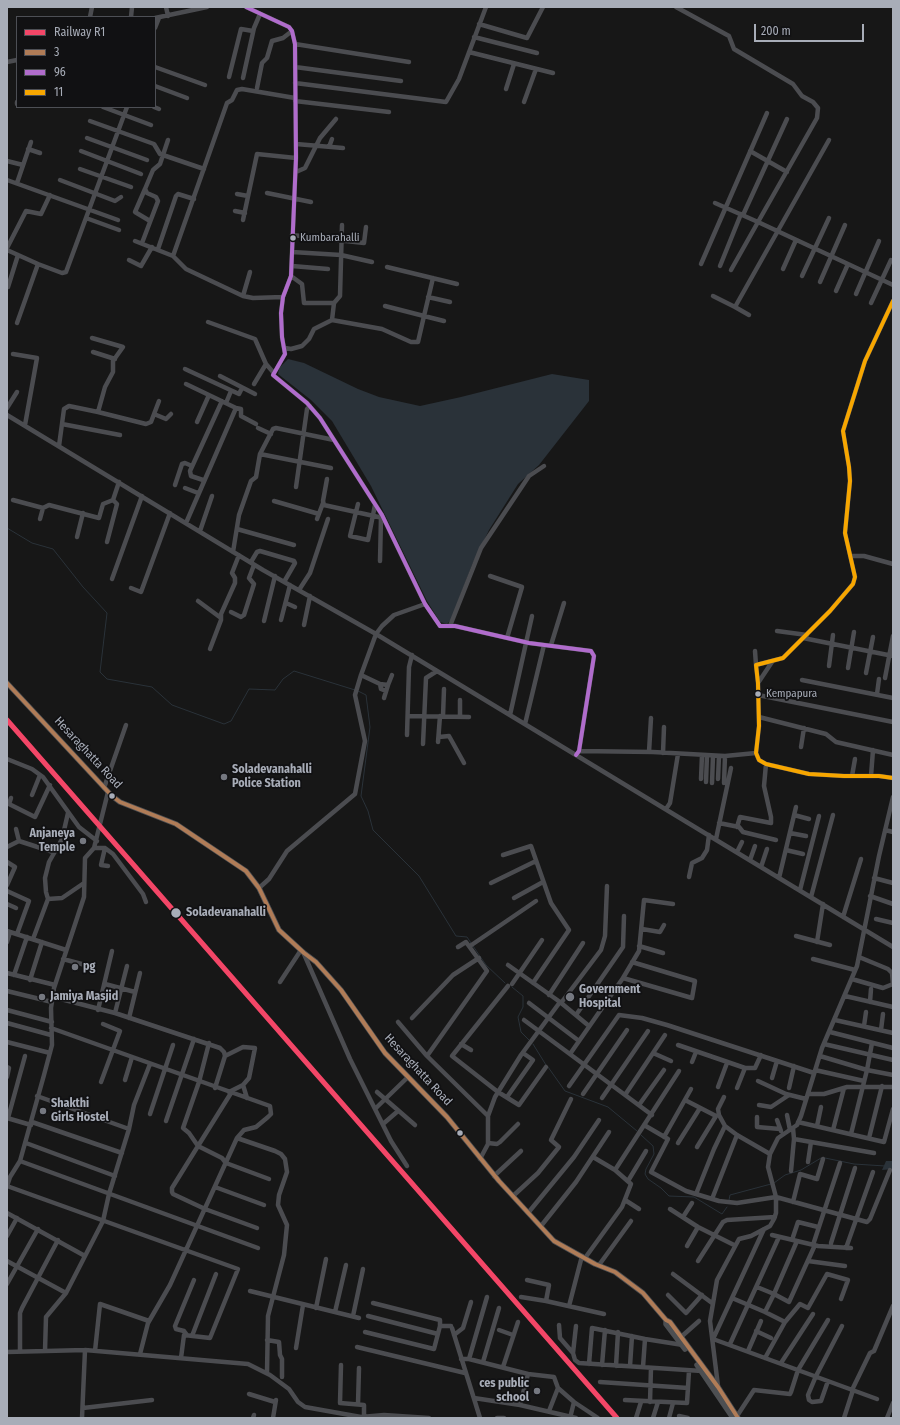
<!DOCTYPE html>
<html>
<head>
<meta charset="utf-8">
<style>
	body { margin:0 }
	#map { position:relative; width:900px; height:1425px; overflow:hidden; background:#171717; font-family:"Fira Sans Condensed",sans-serif }
	canvas { display:block }
	.frame { position:absolute; inset:0; border:8px solid #a8adb8; pointer-events:none }
	.legend { position:absolute; left:16px; top:16px; width:140px; height:92px; box-sizing:border-box; background:#111113; border:1px solid #4d4f55; margin:0; padding:5px 7px; list-style:none; font-size:12px; color:#a8adb8 }
	.legend li { display:flex; align-items:center; gap:8px; height:20px }
	.legend b { width:20px; border:1px solid #4d4f55 }
	.scale { position:absolute; left:754px; top:24px; width:110px; height:18px; box-sizing:border-box; border:2px solid #a8adb8; border-top:0; padding-left:5px; font-size:12px; line-height:14px; white-space:nowrap; color:#a8adb8; -webkit-text-stroke:3px #111113; paint-order:stroke }
</style>
</head>
<body>
<div id="map">
<canvas width="900" height="1425"></canvas>
<div class="frame"></div>
<ul class="legend">
<li><b style="height:5px;background:#f34667"></b>Railway R1</li>
<li><b style="height:5px;background:#b07c57"></b>3</li>
<li><b style="height:5px;background:#b06ccc"></b>96</li>
<li><b style="height:5px;background:#f7a600"></b>11</li>
</ul>
<div class="scale">200 m</div>
</div>
<script>
const ctx = document.querySelector('canvas').getContext('2d');
ctx.lineJoin = 'round';
function fill(path, color) { ctx.fillStyle = color; ctx.fill(path, 'evenodd'); }
const poly = rows => new Path2D(rows.map(r => 'M' + r).join(''));
function stroke(path, color, width, dash) { ctx.strokeStyle = color; ctx.lineWidth = width; ctx.lineCap = dash ? 'butt' : 'round'; ctx.setLineDash(dash || []); ctx.stroke(path); }
function write(font, color, halo, rows, align = 'center') {
  ctx.font = font + ' "Fira Sans Condensed",sans-serif'; ctx.lineWidth = 3.5; ctx.setLineDash([]); ctx.textBaseline = 'middle'; ctx.strokeStyle = halo; ctx.fillStyle = color; for (const [text, x, y, turn = 0] of rows) {
    ctx.save(); ctx.translate(x, y); ctx.rotate((+turn || 0) * Math.PI / 180); ctx.textAlign = isNaN(turn) ? turn : align; if (halo) ctx.strokeText(text, 0, 0); ctx.fillText(text, 0, 0); ctx.restore();
  }
}
const water = poly([
	[288,359,304,363,358,389,379,397,420,406,461,397,552,374,589,380,589,401,539,465,518,484,489,530,472,565,451,620,447,624,440,622,427,601,371,486,332,421,311,400,278,374,279,368],
	[886,1161,893,1161,893,1169,882,1170]
]);
const stream = poly([
	[7,528,32,543,53,549,83,587,107,613,100,672,107,679,152,687,172,705,224,724,231,721,249,689,275,690,283,679,294,671,355,690],
	[358,691,366,695,370,727,361,796,368,811,373,830,419,876,456,936,467,937,471,943],
	[473,946,486,965,505,983],
	[512,987,523,996,523,1007,518,1017,521,1032,529,1040],
	[533,1044,546,1065],
	[548,1067,565,1091,608,1107,637,1131],
	[641,1135,653,1146,654,1154,646,1169,645,1174,648,1179,661,1188,669,1196,694,1197,722,1214,727,1207],
	[825,1158,854,1164,885,1166],
	[774,1183,785,1175,801,1170,821,1158],
	[729,1200,730,1195,771,1184]
]);
const minor = poly([
	[166,7,168,16],
	[246,7,289,27,292,31,295,44,296,158,291,276,283,297,281,313,282,337,285,354,273,375,307,403,320,418,382,515,425,604,440,626,455,626,529,643,591,651,594,656,579,751,576,755],
	[676,7,729,36,734,49,793,84,802,96,813,102,818,108,817,118,758,222,893,285],
	[90,17,92,7],
	[131,17,132,7],
	[155,18,207,7],
	[479,24,527,38,543,7],
	[155,28,159,18],
	[474,37,537,53],
	[295,44,409,62],
	[469,52,553,73],
	[7,62,17,60],
	[155,67,205,85],
	[295,67,401,81],
	[229,77,241,29,253,31],
	[243,78,254,28,260,14],
	[295,83,446,102,459,79,486,7],
	[155,86,187,98],
	[257,88,262,63,267,58,272,41,283,38,292,31],
	[506,89,514,64],
	[295,101,389,112],
	[524,102,536,69],
	[17,104,17,102],
	[103,107,151,125],
	[154,107,159,109],
	[90,121,154,144,160,154,204,169],
	[87,138,147,160],
	[296,144,343,148],
	[329,147,332,139],
	[28,149,40,153],
	[81,151,141,174],
	[750,151,787,172],
	[7,161,23,165],
	[80,169,131,187],
	[296,172,305,168,320,138,336,119],
	[7,180,118,220],
	[60,180,115,201,121,197],
	[17,183,31,142],
	[145,189,135,212,150,221],
	[267,193,311,202],
	[237,194,248,196],
	[715,203,758,222,731,270],
	[235,211,245,213],
	[743,215,787,119],
	[86,218,119,230],
	[243,220,257,154,296,158],
	[342,225,340,296,334,303,332,320,382,329,411,342,418,342,424,316,385,306],
	[292,235,364,243,366,227],
	[135,241,173,256,186,269,243,296,253,298,283,297],
	[142,243,158,201,156,197,147,193,145,189,153,170,160,164,168,140],
	[7,248,26,211,41,214,50,195],
	[158,249,176,196,178,194,194,199],
	[7,250,38,264,17,323],
	[292,252,341,255,372,262],
	[173,256,227,103,232,100,237,90,242,89,295,98],
	[129,260,141,266,152,247],
	[38,264,62,273,66,272,127,107],
	[701,264,767,113],
	[292,266,328,269],
	[720,266,741,214],
	[387,267,457,284],
	[783,269,796,240],
	[291,276,302,284,304,303,334,303],
	[802,276,829,218],
	[433,278,424,316,444,321],
	[820,282,845,225],
	[8,287,18,255],
	[836,291,848,264],
	[856,294,879,241],
	[243,296,250,272],
	[713,296,735,307,829,140],
	[428,297,450,302],
	[893,301,865,361,843,431,849,467,850,481,845,533,855,577,853,584,830,611,783,658,756,665,758,683,759,726,756,753,759,760,766,764,809,774,844,776,879,776,893,778],
	[871,303,891,260],
	[735,307,749,315],
	[208,322,255,339,266,364,273,372],
	[285,348,291,349,302,346,309,339,314,329,332,320],
	[93,352,115,359],
	[13,354,37,358,25,425],
	[185,369,239,394,242,388],
	[220,376,255,394],
	[254,384,266,364],
	[226,403,231,391],
	[7,408,17,392],
	[236,408,241,409,241,416,256,424],
	[98,412,146,424,151,422,159,401],
	[154,414,166,419,171,414],
	[7,415,263,570,376,634,893,947],
	[197,422,209,395],
	[62,424,120,435],
	[258,428,271,434],
	[59,446,64,409,69,406,98,412,105,387,113,372,113,361,123,347,92,338],
	[260,454,331,468],
	[327,479,323,501,324,505,383,518],
	[203,480,191,476,190,471,222,401],
	[175,485,182,464,185,463,192,466],
	[296,487,307,409,310,406],
	[185,488,198,493],
	[13,500,43,508,49,505,99,518,103,504,113,500],
	[274,501,319,514],
	[358,504,350,536,368,540,375,505],
	[40,519,43,508],
	[317,519,323,503],
	[186,523,236,408,186,384],
	[237,529,294,545],
	[200,531,212,496],
	[77,537,83,513],
	[107,542,117,504,113,500,119,482],
	[233,552,239,515,251,481,256,477,260,454,273,429,276,428,334,440],
	[850,556,864,556,893,564],
	[380,561,381,517],
	[251,562,257,552,260,551,294,561,295,563,284,582],
	[490,576,522,587,507,638],
	[112,579,142,496],
	[131,588,141,592,170,513],
	[299,590,310,573,328,519],
	[198,601,221,618],
	[286,603,295,607],
	[231,612,241,617,244,615,254,584,249,578,254,565],
	[281,620,290,585],
	[264,621,275,576],
	[304,625,310,596],
	[450,626,481,548,529,476,544,466],
	[777,631,807,635],
	[803,638,893,656],
	[551,645,564,603],
	[210,649,221,620,221,614,235,583,235,578,232,573,239,555],
	[755,651,756,665],
	[829,666,833,635],
	[848,668,854,632],
	[866,673,873,637],
	[361,675,380,684,381,689,386,691],
	[885,678,893,636],
	[802,680,893,698],
	[758,683,772,662],
	[380,684,388,685,384,698],
	[388,685,392,675],
	[877,694,879,679],
	[758,695,893,722],
	[460,700,460,717],
	[510,715,532,616],
	[408,716,469,717],
	[443,716,444,689],
	[759,717,826,734,836,742,893,755],
	[525,724,544,645],
	[407,735,409,667,412,655],
	[439,737,449,736,464,763],
	[438,742,440,716],
	[423,744,426,678,437,671],
	[801,747,804,728],
	[579,751,653,752,725,756,756,753],
	[649,752,651,718],
	[663,753,664,727],
	[7,759,32,769,43,777,79,827,97,841],
	[852,776,855,759],
	[871,776,873,750],
	[701,779,702,755],
	[718,779,719,756],
	[706,782,707,755],
	[712,783,713,756],
	[724,783,725,756],
	[104,788,126,725],
	[32,795,40,775],
	[11,798,9,804,35,817,50,785],
	[666,809,670,803,678,754],
	[794,815,809,819],
	[719,823,739,827,743,832,776,840],
	[737,827,740,817,771,823,771,817,764,786,766,764],
	[16,829,19,841,53,852],
	[885,830,893,832],
	[790,833,806,836],
	[716,839,731,768],
	[7,847,19,841],
	[94,848,105,848,113,854,143,894,146,902],
	[105,848,101,865,108,866],
	[786,850,803,854],
	[737,852,742,842],
	[503,855,531,846,551,903,569,930,533,983],
	[750,860,755,846],
	[7,862,15,867,7,885],
	[761,867,767,849],
	[689,877,692,863,702,858,707,850,709,835],
	[779,878,796,807],
	[874,878,893,883],
	[491,883,536,861],
	[259,888,269,879,287,851,355,794,365,741,355,695,361,675,376,634,382,626,394,615,425,604],
	[800,890,819,816],
	[7,891,29,901,17,934],
	[870,896,893,904],
	[811,897,833,815],
	[514,898,543,882],
	[48,899,62,898,84,883],
	[7,904,16,908],
	[843,917,861,859],
	[876,919,893,923],
	[642,929,660,932,664,925],
	[7,931,66,950],
	[796,936,830,945],
	[33,939,48,899,46,892,45,878,49,862,62,839,68,813],
	[7,942,10,932],
	[817,942,823,904],
	[470,946,536,901],
	[639,946,663,953],
	[304,954,350,1059,391,1141,407,1166],
	[859,957,888,969,892,973,893,984],
	[63,959,89,966],
	[813,959,855,970],
	[632,962,695,981,692,998,623,978,639,951,644,900,673,904],
	[7,973,55,985],
	[14,975,27,937],
	[852,979,883,988,893,984],
	[30,980,42,942],
	[280,982,301,950],
	[105,984,135,992],
	[512,984,542,940],
	[508,986,452,1056,498,1092,519,1105,546,1067],
	[7,991,52,1002],
	[549,995,583,943],
	[845,996,893,1007],
	[53,997,115,1013,220,1048,224,1052,225,1056,215,1088],
	[560,1002,589,1026],
	[870,1002,871,989],
	[529,1003,579,1041],
	[561,1003,601,950,605,936,607,886],
	[7,1010,52,1022],
	[98,1010,112,951],
	[115,1013,127,966],
	[576,1015,623,947,624,916],
	[129,1018,140,973],
	[412,1018,453,975,479,958],
	[524,1020,652,1115],
	[835,1020,893,1033],
	[398,1022,427,1056,488,1116],
	[7,1023,51,1035],
	[864,1026,866,1012],
	[51,1028,270,1106,271,1114,268,1117,256,1127,244,1130,237,1138],
	[881,1030,883,1014],
	[830,1032,893,1048],
	[7,1042,50,1053],
	[209,1043,199,1082,183,1128,189,1133,198,1146,172,1188,172,1192,173,1194,205,1209,257,1228],
	[872,1043,867,1070,893,1075],
	[461,1044,471,1050],
	[824,1044,893,1060],
	[678,1045,745,1068,755,1068,761,1055],
	[653,1053,671,1061],
	[570,1054,623,978],
	[225,1056,243,1047,255,1048,249,1078,243,1085,247,1098],
	[427,1056,487,971,466,942,458,947],
	[820,1056,867,1070,851,1134],
	[692,1062,696,1052],
	[7,1067,9,1068,7,1077],
	[815,1070,864,1081],
	[772,1078,777,1061],
	[125,1080,132,1057],
	[758,1081,786,1094,806,1099],
	[101,1082,120,1031,103,1024],
	[569,1086,619,1015,642,1018,667,1025,814,1073],
	[718,1087,727,1063],
	[737,1088,745,1068],
	[789,1088,794,1066],
	[229,1092,243,1085],
	[377,1092,415,1125],
	[231,1093,198,1146,222,1158,226,1163,269,1179],
	[583,1094,627,1030],
	[808,1094,824,1094,847,1087,893,1087],
	[625,1095,665,1035],
	[37,1096,129,1129],
	[507,1097,533,1060,523,1053],
	[724,1097,718,1109,719,1115,725,1126,737,1135,770,1154],
	[602,1098,648,1031],
	[685,1100,716,1116,697,1147],
	[639,1105,664,1070],
	[759,1105,771,1107,789,1095],
	[376,1108,408,1077],
	[150,1114,173,1045],
	[787,1115,790,1130],
	[757,1117,757,1127,780,1129],
	[7,1118,31,1125],
	[8,1118,25,1056],
	[777,1120,781,1131],
	[166,1121,194,1039],
	[32,1122,122,1153],
	[798,1122,884,1142,893,1109],
	[383,1124,398,1111],
	[644,1125,668,1139,651,1172,686,1191,719,1201,737,1203,776,1197,867,1222,870,1219,890,1170],
	[817,1126,821,1107],
	[833,1130,844,1088],
	[664,1137,691,1089],
	[869,1138,882,1086],
	[794,1139,874,1153],
	[26,1143,115,1176],
	[488,1143,497,1144,500,1142,518,1124],
	[678,1143,700,1108],
	[593,1157,615,1170,679,1071],
	[480,1159,488,1144,488,1116,495,1097,521,1055,560,1002,508,965],
	[20,1161,258,1248],
	[808,1162,811,1142],
	[791,1171,794,1139,793,1128],
	[494,1176,521,1151],
	[628,1181,646,1151],
	[7,1186,10,1177,20,1161,44,1075,52,1045,51,1008,54,988,84,897,85,858,94,848,108,792],
	[7,1186,238,1269,210,1338,184,1335,181,1358],
	[215,1187,264,1205],
	[696,1194,714,1149,725,1126],
	[513,1196,538,1173,559,1147,551,1140,571,1099],
	[712,1199,737,1135],
	[625,1200,639,1209],
	[793,1202,800,1174,817,1179,823,1159],
	[670,1209,698,1227,734,1245],
	[7,1213,85,1256],
	[528,1213,574,1157,599,1120],
	[683,1217,692,1203],
	[541,1226,576,1182,609,1132],
	[764,1229,713,1339,877,1399],
	[772,1235,818,1246,851,1248],
	[7,1236,17,1218],
	[793,1237,798,1222,818,1227],
	[797,1241,774,1294,789,1302,815,1245],
	[831,1243,855,1168],
	[813,1245,840,1163],
	[687,1246,698,1227],
	[846,1248,873,1172],
	[585,1258,622,1207,631,1184,615,1170],
	[7,1261,66,1293],
	[698,1261,723,1222,727,1220,775,1217],
	[808,1261,845,1266],
	[599,1265,631,1221],
	[673,1274,712,1303],
	[527,1280,549,1285,546,1301],
	[7,1284,38,1229],
	[250,1291,359,1318],
	[668,1295,686,1313,702,1295],
	[521,1297,546,1301,604,1314],
	[732,1298,765,1312,774,1294,757,1287],
	[373,1303,440,1320,440,1326,451,1326],
	[569,1306,582,1256],
	[316,1308,326,1259],
	[335,1312,346,1265],
	[765,1312,785,1322,765,1358],
	[353,1316,363,1269],
	[368,1316,438,1334],
	[785,1322,800,1304,808,1308,827,1274,848,1280,841,1299],
	[559,1325,560,1338,573,1353,575,1360,579,1363,702,1371],
	[452,1328,480,1418],
	[499,1330,513,1335],
	[756,1331,771,1338],
	[365,1332,434,1349,440,1326],
	[187,1335,184,1331,176,1329,175,1326,194,1280],
	[454,1335,463,1328,471,1302],
	[192,1336,216,1274],
	[681,1337,699,1321],
	[267,1340,279,1342,280,1355,282,1359,282,1377],
	[730,1344,779,1237],
	[357,1347,465,1373],
	[296,1348,303,1305],
	[20,1351,20,1313,22,1308,58,1240],
	[45,1351,46,1317,66,1293,103,1221,109,1194,129,1129,134,1105,150,1064],
	[95,1351,100,1304,149,1321],
	[748,1351,761,1321],
	[7,1352,85,1350,248,1364,270,1375,289,1389,298,1402,305,1407,361,1417,384,1415,429,1418],
	[573,1353,576,1326],
	[140,1354,148,1323,170,1285,237,1138,275,1151,281,1154,285,1159,287,1172,279,1195,278,1205,287,1225,284,1255,268,1316,267,1373],
	[461,1359,469,1359,487,1297],
	[469,1359,528,1374,554,1377,558,1388,574,1402,570,1418],
	[483,1362,499,1308],
	[781,1363,813,1314],
	[589,1364,592,1328,645,1339,683,1345],
	[341,1365,340,1403,364,1405,364,1417],
	[602,1365,605,1330],
	[616,1366,618,1332],
	[630,1366,632,1336],
	[503,1367,518,1322],
	[643,1367,645,1339],
	[828,1381,821,1401,812,1402,809,1400,808,1395,816,1376,842,1326],
	[600,1382,688,1388],
	[718,1386,710,1321,717,1280,739,1239,751,1236,770,1226,774,1219,776,1213,776,1197,768,1167,770,1154,778,1138,797,1125,801,1116,822,1048,857,966,879,856,893,797],
	[852,1390,870,1353,874,1351,893,1306],
	[249,1394,275,1402],
	[474,1398,520,1405,576,1418],
	[625,1400,687,1403,689,1371],
	[574,1402,598,1418],
	[650,1402,651,1368],
	[358,1404,359,1368],
	[520,1405,528,1374],
	[83,1408,152,1400],
	[549,1411,558,1388],
	[679,1416,688,1418],
	[737,1416,754,1390,790,1394,791,1392,798,1370,828,1320],
	[82,1418,85,1350],
	[253,1418,254,1415],
	[273,1418,276,1400],
	[497,1418,504,1418],
	[636,1418,641,1402],
	[653,1418,658,1402],
	[669,1418,673,1403],
	[844,1418,853,1390],
	[887,1418,893,1403]
]);
const major = poly([
	[7,683,112,796,120,802,176,824,246,871,259,888,279,930,304,953,316,962,341,990,385,1053,447,1117,499,1181,554,1241,595,1264,615,1272,643,1293,666,1320,670,1322,718,1387,738,1418],
	[666,1320,666,1324,685,1349],
	[697,1365,733,1418]
]);
const rail = poly([
	[7,720,617,1418]
]);
const bus1 = poly([
	[7,683,112,796,120,802,176,824,246,871,259,888,279,930,304,953,316,962,341,990,385,1053,447,1117,499,1181,554,1241,595,1264,615,1272,643,1293,666,1320,670,1322,718,1387,738,1418]
]);
const bus2 = poly([
	[246,7,289,27,292,31,295,44,296,158,291,276,283,297,281,313,282,337,285,354,273,375,307,403,320,418,382,515,425,604,440,626,455,626,529,643,591,651,594,656,579,751,576,755]
]);
const bus3 = poly([
	[893,301,865,361,843,431,849,467,850,481,845,533,855,577,853,584,830,611,783,658,756,665,758,683,759,726,756,753,759,760,766,764,809,774,844,776,879,776,893,778]
]);
const rail1 = poly([
	[7,720,617,1418]
]);
const markers = [
	[293,238,3.5,"#a8adb8"],
	[758,694,3.5,"#a8adb8"],
	[224,777,4,"#757880"],
	[112,796,3.5,"#a8adb8"],
	[83,841,4,"#757880"],
	[176,913,5.5,"#a8adb8"],
	[75,967,4,"#757880"],
	[42,997,4,"#757880"],
	[570,997,5,"#757880"],
	[43,1111,4,"#757880"],
	[460,1133,3.5,"#a8adb8"],
	[537,1391,4,"#757880"]
];
const busNames = [
	["Kumbarahalli",300,238],
	["Kempapura",766,694]
];
const streetNames = [
	["Hesaraghatta Road",88,753,47],
	["Hesaraghatta Road",418,1070,47]
];
const poiNames = [
	["Soladevanahalli",232,770],
	["Police Station",232,784],
	["Anjaneya",75,834,"right"],
	["Temple",75,848,"right"],
	["pg",83,967],
	["Government",579,990],
	["Hospital",579,1004],
	["Jamiya Masjid",50,997],
	["Shakthi",51,1104],
	["Girls Hostel",51,1118],
	["ces public",529,1384,"right"],
	["school",529,1398,"right"]
];
const stopNames = [
	["Soladevanahalli",186,913]
];
fill(water, '#2a3239');
stroke(stream, '#2a3239', 1);
stroke(minor, '#4b4c50', 4.5);
stroke(major, '#4d4f52', 5.5);
stroke(rail, '#4b4c4f', 1, [5, 4]);
stroke(bus1, '#b07c57', 4);
stroke(bus2, '#b06ccc', 4);
stroke(bus3, '#f7a600', 4);
stroke(rail1, '#f34667', 5);
for (const [x, y, r, color] of markers) { const dot = new Path2D(); dot.arc(x, y, r, 0, 2 * Math.PI); ctx.fillStyle = color; ctx.fill(dot); stroke(dot, '#111113', 1.5); }
write('11px', '#a8adb8', '#111113', busNames, 'left');
write('12px', '#a8adb8', '#111113', streetNames);
write('bold 12px', '#a8adb8', '#111113', poiNames, 'left');
write('bold 12px', '#a8adb8', '#111113', stopNames, 'left');
</script>
</body>
</html>
